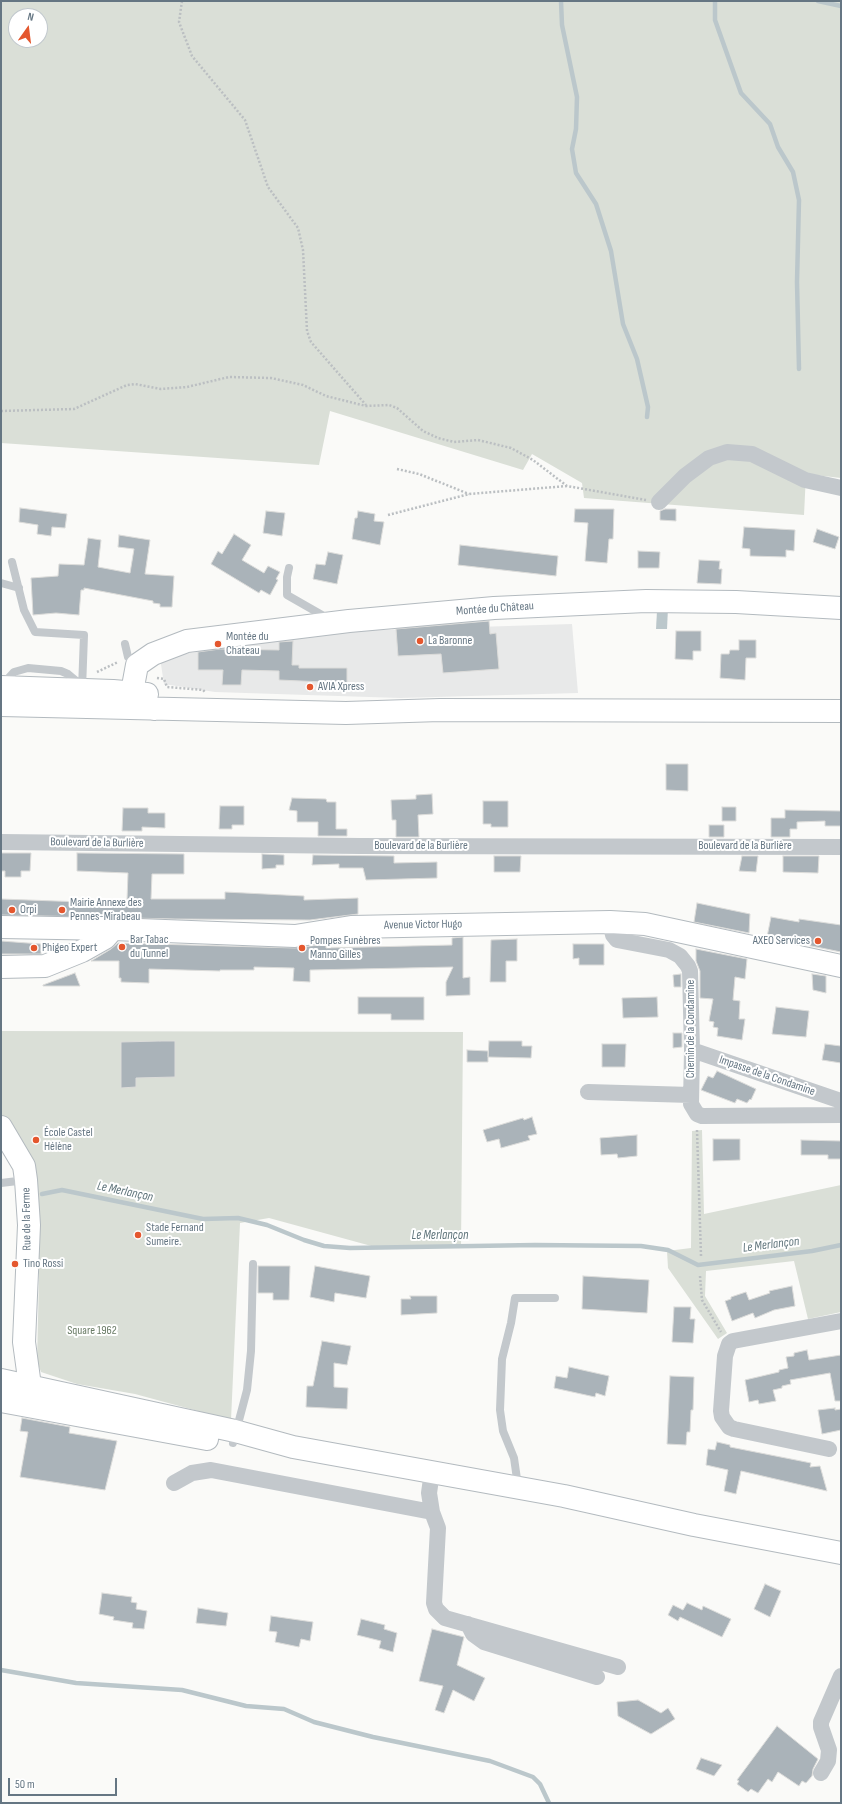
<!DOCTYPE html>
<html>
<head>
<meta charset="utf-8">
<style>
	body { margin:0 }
	#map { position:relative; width:842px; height:1804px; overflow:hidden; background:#fafaf8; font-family:"Sofia Sans Condensed",sans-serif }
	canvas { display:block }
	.frame { position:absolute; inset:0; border:2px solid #657683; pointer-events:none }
	.north { position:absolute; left:8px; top:8px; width:40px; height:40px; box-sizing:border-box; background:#fff; border:1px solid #c1c8cd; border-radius:50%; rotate:14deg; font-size:11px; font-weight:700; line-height:16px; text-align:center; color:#657683 }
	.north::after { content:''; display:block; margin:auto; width:14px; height:18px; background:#e4572e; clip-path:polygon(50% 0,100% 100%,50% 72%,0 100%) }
	.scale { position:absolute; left:8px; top:1778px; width:109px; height:18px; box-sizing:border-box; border:2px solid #657683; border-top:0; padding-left:5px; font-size:12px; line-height:14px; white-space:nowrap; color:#657683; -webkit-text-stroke:3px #fff; paint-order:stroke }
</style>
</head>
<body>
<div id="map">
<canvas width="842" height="1804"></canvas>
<div class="frame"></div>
<div class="north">N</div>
<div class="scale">50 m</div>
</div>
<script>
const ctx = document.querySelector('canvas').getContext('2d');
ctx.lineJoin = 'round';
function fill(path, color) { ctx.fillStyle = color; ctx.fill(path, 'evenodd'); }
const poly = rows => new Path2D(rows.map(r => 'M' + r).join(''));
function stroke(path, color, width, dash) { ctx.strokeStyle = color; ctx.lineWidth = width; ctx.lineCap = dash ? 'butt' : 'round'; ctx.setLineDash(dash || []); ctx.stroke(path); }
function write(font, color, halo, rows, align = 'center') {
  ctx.font = font + ' "Sofia Sans Condensed",sans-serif'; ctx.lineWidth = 4; ctx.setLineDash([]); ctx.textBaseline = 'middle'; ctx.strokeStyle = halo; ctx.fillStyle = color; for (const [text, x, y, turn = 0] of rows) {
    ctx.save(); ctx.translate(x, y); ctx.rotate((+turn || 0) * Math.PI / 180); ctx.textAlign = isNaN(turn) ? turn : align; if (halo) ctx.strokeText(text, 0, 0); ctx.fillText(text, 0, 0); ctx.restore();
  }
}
const built = poly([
	[572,624,578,693,400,698,215,692,164,684,160,658,317,632]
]);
const green = poly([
	[1,1,841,1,841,478,806,474,804,515,584,498,582,483,532,454,523,470,330,411,319,465,1,443],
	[16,16,40,16,40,40,16,40],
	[1,1031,463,1032,461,1247,375,1247,269,1218,240,1223,231,1420,135,1394,77,1384,41,1372,37,1361,39,1277,35,1179,20,1144,1,1114],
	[702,1130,704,1214,841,1185,841,1312,808,1319,794,1261,706,1271,705,1296,727,1333,718,1339,668,1268,667,1251,691,1248,692,1131]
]);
const water = poly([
	[668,608,667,629,656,629,657,611]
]);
const stream = poly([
	[561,1,562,25,577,97,576,129,572,149,576,173,596,204,611,251,623,324,637,359,648,407,647,417],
	[715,1,715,20,741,93,770,124,778,147,793,172,799,200,797,282,799,369],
	[818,1,841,6],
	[42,1194,62,1190,203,1219,238,1218,267,1225,304,1240,324,1246,350,1248,535,1245,641,1246,668,1250,698,1265,812,1251,841,1245],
	[1,1670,76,1683,182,1690,246,1706,284,1709,314,1722,373,1737,490,1761,533,1777,540,1784,549,1803]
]);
const building = poly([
	[20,508,67,514,65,528,52,527,51,536,37,534,38,525,19,522,20,508],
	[575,509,614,509,613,539,609,539,607,563,585,561,588,523,574,522,575,509],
	[665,509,676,509,676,521,660,520,660,511,665,509],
	[266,511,285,513,282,536,263,533,266,511],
	[358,511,375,514,374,521,384,522,380,545,352,539,355,518,357,518,358,511],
	[744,527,795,530,794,551,786,550,786,557,750,556,750,549,742,548,744,527],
	[817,529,839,537,835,549,813,542,817,529],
	[234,534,251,545,242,560,264,573,268,566,280,572,276,579,278,580,270,595,261,590,259,593,211,564,218,551,222,554,234,534],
	[119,535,150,540,145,574,174,576,172,607,160,607,160,604,153,603,153,601,84,588,84,590,81,590,79,615,56,613,33,615,31,578,58,576,59,564,84,565,88,538,101,540,98,567,130,573,134,549,118,547,119,535],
	[460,545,558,556,556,576,458,565,460,545],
	[638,551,660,552,659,568,638,568,638,551],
	[328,552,343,555,337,584,313,579,316,564,325,565,328,552],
	[699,560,720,561,719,569,722,569,721,584,697,583,699,560],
	[489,621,490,634,496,633,499,669,443,673,441,654,398,656,396,629,489,621],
	[676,631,701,631,701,651,693,651,693,660,675,659,676,631],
	[739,640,756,640,756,658,746,658,745,680,720,678,721,654,729,654,730,650,739,650,739,640],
	[293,641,292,665,299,665,299,668,347,668,347,683,279,680,279,671,242,670,241,685,222,685,223,670,198,670,198,652,220,649,279,650,279,642,293,641],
	[666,764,688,764,688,791,666,790,666,764],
	[432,794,433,814,418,815,419,837,396,837,396,820,392,820,391,800,416,799,416,795,432,794],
	[292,798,326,799,327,802,336,802,336,829,347,829,347,836,318,836,318,822,297,822,297,811,289,810,292,798],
	[483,801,508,801,508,827,491,827,491,824,483,824,483,801],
	[220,806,244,806,244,825,232,825,232,829,219,829,220,806],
	[722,807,736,807,736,821,722,821,722,807],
	[123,808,148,808,148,813,165,813,165,828,142,827,142,831,122,831,123,808],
	[785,810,841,811,841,826,825,826,825,821,797,822,797,829,790,829,790,837,771,837,771,818,785,818,785,810],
	[709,825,724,825,724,837,709,837,709,825],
	[1,853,31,853,30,871,21,871,21,877,5,877,5,871,1,871,1,853],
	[77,853,184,854,184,874,152,874,151,899,225,899,225,892,304,896,304,900,358,898,358,914,310,920,175,919,1,915,1,899,111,903,111,901,127,900,128,873,77,871,77,853],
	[262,854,284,855,284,865,276,865,276,868,262,869,262,854],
	[313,855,394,856,394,863,437,862,437,878,366,880,363,868,339,868,339,864,312,865,313,855],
	[494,856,521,856,520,872,494,872,494,856],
	[742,856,758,856,756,872,739,871,742,856],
	[783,856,819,856,818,873,783,872,783,856],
	[697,903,750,914,749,933,694,922,697,903],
	[771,917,799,922,799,919,841,925,841,952,767,937,771,917],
	[463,937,463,978,470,977,470,995,446,996,446,982,453,967,310,970,310,982,293,981,294,968,254,967,254,970,220,970,220,971,149,969,149,983,121,982,121,978,119,978,119,961,91,961,111,949,118,943,295,948,326,944,326,948,452,945,452,938,463,937],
	[517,939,517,961,506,961,506,982,490,982,491,940,517,939],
	[1,941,41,944,41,954,1,954,1,941],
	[573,944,604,944,604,965,579,965,579,958,573,959,573,944],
	[696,949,747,959,745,979,735,977,733,1000,740,1001,739,1019,745,1019,742,1040,717,1036,718,1028,713,1027,714,1022,709,1021,713,999,700,998,700,971,696,961,696,949],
	[75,973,80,986,43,986,43,985,75,973],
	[681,974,681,987,674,987,673,975,681,974],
	[812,974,826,976,826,993,813,990,812,974],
	[358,997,424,997,424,1020,391,1020,391,1014,358,1014,358,997],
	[657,997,658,1017,623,1018,622,998,657,997],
	[776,1007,809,1011,806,1037,772,1034,776,1007],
	[673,1033,682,1033,682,1047,673,1048,673,1033],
	[160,1041,175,1041,175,1077,136,1078,136,1087,121,1088,121,1042,160,1041],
	[489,1041,522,1041,522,1046,532,1046,531,1058,488,1057,489,1041],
	[602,1044,626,1044,625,1067,602,1067,602,1044],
	[825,1044,841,1046,841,1063,822,1060,825,1044],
	[467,1050,488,1051,488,1062,467,1062,467,1050],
	[717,1071,756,1089,751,1100,750,1099,747,1103,737,1099,735,1103,701,1090,708,1076,713,1078,717,1071],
	[532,1117,537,1134,528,1136,530,1140,501,1148,499,1139,487,1142,483,1130,523,1118,524,1120,532,1117],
	[637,1135,637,1156,618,1158,617,1154,601,1155,600,1138,637,1135],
	[713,1139,740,1139,740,1160,713,1161,713,1139],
	[801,1140,841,1141,841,1159,828,1159,828,1155,801,1155,801,1140],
	[258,1266,290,1266,289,1300,273,1300,273,1293,258,1293,258,1266],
	[315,1266,370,1276,366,1298,335,1293,334,1302,310,1297,315,1266],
	[583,1276,649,1280,647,1313,582,1309,583,1276],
	[792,1286,795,1306,774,1310,755,1318,753,1313,732,1321,725,1301,731,1299,731,1297,746,1292,749,1300,770,1293,769,1291,792,1286],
	[410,1296,437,1296,437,1313,401,1315,401,1299,411,1299,410,1296],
	[674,1307,691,1307,690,1319,695,1319,693,1343,672,1342,674,1307],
	[322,1341,351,1346,347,1365,334,1363,334,1387,348,1388,347,1409,306,1407,307,1386,313,1386,322,1341],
	[807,1350,809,1360,841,1355,841,1401,835,1401,830,1373,790,1380,791,1384,782,1386,782,1388,773,1390,776,1401,759,1404,758,1400,749,1402,745,1380,779,1372,779,1370,788,1368,786,1357,794,1356,794,1353,807,1350],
	[569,1367,609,1376,605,1396,596,1393,595,1397,554,1388,556,1376,567,1378,569,1367],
	[670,1376,694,1377,693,1410,691,1410,690,1432,687,1432,686,1445,667,1444,670,1376],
	[835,1408,835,1410,841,1409,841,1430,822,1434,818,1410,835,1408],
	[22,1418,70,1427,69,1433,117,1441,105,1490,20,1477,28,1432,20,1431,22,1418],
	[717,1442,730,1445,730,1447,811,1463,810,1467,820,1466,827,1491,741,1471,736,1494,724,1491,728,1470,706,1465,708,1449,715,1450,717,1442],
	[765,1584,781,1591,770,1617,754,1609,765,1584],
	[102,1593,132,1597,131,1602,137,1603,136,1609,147,1611,144,1629,132,1628,133,1623,113,1620,114,1617,99,1614,102,1593],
	[687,1603,702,1610,703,1606,731,1619,722,1637,680,1617,678,1621,668,1615,673,1605,683,1610,687,1603],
	[198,1608,228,1613,226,1626,196,1623,198,1608],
	[271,1616,313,1622,310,1641,301,1639,299,1647,275,1642,277,1632,269,1631,271,1616],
	[361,1619,385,1625,384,1629,397,1633,393,1652,379,1648,381,1641,357,1635,361,1619],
	[432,1629,464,1637,457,1665,485,1678,474,1701,453,1690,444,1713,435,1710,443,1686,419,1681,432,1629],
	[638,1700,661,1713,668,1708,675,1719,651,1734,618,1716,617,1702,638,1700],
	[777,1726,818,1759,813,1769,812,1776,806,1783,802,1781,799,1786,778,1772,772,1782,768,1779,758,1793,751,1789,748,1792,737,1784,739,1781,737,1780,777,1726],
	[701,1758,722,1765,714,1776,696,1769,701,1758]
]);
const path = poly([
	[182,1,179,22,192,56,245,120,268,187,298,228,303,250,307,331,311,342,366,405],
	[1,411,74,409,127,385,135,384,161,389,187,387,229,377,271,378,303,385,326,396,366,406,389,405,397,408,423,431,438,438,454,442,478,440,511,448,533,460,567,486,646,500],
	[397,469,419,474,469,494],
	[388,515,469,494,567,486],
	[97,672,118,662],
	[157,678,164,679,167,687,203,690,205,692],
	[697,1130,701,1256],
	[700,1276,702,1300,721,1332]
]);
const lane = poly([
	[12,562,24,610,35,632,84,635,82,689],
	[289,568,287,577,287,595,329,619],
	[1,583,19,588],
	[125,644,128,657,137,665],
	[4,683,14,672,28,668,61,671,68,674,80,684],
	[1,1183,26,1180],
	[233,1443,247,1390,251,1351,253,1264],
	[518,1486,514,1458,503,1431,500,1410,502,1359,511,1323,515,1298,555,1298]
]);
const street = poly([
	[659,502,685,476,709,458,727,452,752,454,805,480,841,488],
	[1,842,360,846,841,847],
	[610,922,613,935,617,940,669,950,680,956,688,966,690,971,692,1050,691,1104,697,1114,702,1116,841,1115],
	[692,1050,841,1101],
	[588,1092,691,1095],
	[829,1449,734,1429,729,1427,722,1417,721,1411,725,1356,729,1344,733,1341,841,1321],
	[174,1483,192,1473,211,1470,432,1512,429,1493,432,1472],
	[432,1512,438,1528,434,1603,436,1609,445,1618,618,1667],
	[468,1624,473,1634,484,1642,597,1677],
	[821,1773,828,1761,829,1750,821,1727,821,1722,841,1676]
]);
const secondary = poly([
	[1,687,113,691,147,694],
	[1,705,346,713,440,710,841,711],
	[154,709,132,692,137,665,153,654,187,641,349,621,494,608,646,601,736,602,841,608],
	[1,927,113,929,295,936,351,927,610,922,645,924,841,966],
	[1,967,45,966,82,951,105,938,113,929],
	[1,1127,24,1166,26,1180,29,1225,24,1342,30,1386,22,1395],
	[1,1380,235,1431,293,1447,564,1496,694,1525,841,1553],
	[1,1401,207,1439]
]);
const markers = [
	[420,641,4,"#e4572e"],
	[218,644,4,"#e4572e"],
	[310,687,4,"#e4572e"],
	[12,910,4,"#e4572e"],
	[62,910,4,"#e4572e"],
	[818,941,4,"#e4572e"],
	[122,947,4,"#e4572e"],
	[34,948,4,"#e4572e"],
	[302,948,4,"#e4572e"],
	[36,1140,4,"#e4572e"],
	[138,1235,4,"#e4572e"],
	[15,1264,4,"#e4572e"]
];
const streetNames = [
	["Montée du Château",495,609,-4],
	["Boulevard de la Burlière",97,843,1],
	["Boulevard de la Burlière",421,846],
	["Boulevard de la Burlière",745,846],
	["Avenue Victor Hugo",423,925,-1],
	["Chemin de la Condamine",691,1029,-90],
	["Impasse de la Condamine",767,1076,19],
	["Rue de la Ferme",27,1219,-91]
];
const poiNames = [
	["Montée du",226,637],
	["Chateau",226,651],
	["La Baronne",428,641],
	["AVIA Xpress",318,687],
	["Mairie Annexe des",70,903],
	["Pennes-Mirabeau",70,917],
	["Orpi",20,910],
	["Bar Tabac",130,940],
	["du Tunnel",130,954],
	["Pompes Funèbres",310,941],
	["Manno Gilles",310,955],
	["AXEO Services",810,941,"right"],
	["Phigeo Expert",42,948],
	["École Castel",44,1133],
	["Hélène",44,1147],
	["Stade Fernand",146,1228],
	["Sumeire.",146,1242],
	["Tino Rossi",23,1264]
];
const parkNames = [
	["Square 1962",92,1331]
];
const waterNames = [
	["Le Merlançon",125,1192,12],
	["Le Merlançon",440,1236],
	["Le Merlançon",771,1245,-7]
];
fill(built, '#e8e9e9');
fill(green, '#dadfd7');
fill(water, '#bbc7cb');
stroke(stream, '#bbc7cb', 4.5);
fill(building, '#aab3b9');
stroke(building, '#dcdcda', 1);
stroke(secondary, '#b3babf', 24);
stroke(path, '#bbbfc2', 2.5, [2, 2]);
stroke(lane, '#c3c8cc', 8);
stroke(street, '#c3c8cc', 16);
stroke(secondary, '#fff', 22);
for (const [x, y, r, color] of markers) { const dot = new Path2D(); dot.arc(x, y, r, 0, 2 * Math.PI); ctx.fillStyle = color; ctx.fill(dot); stroke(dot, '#fff', 1.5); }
write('12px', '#657683', '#fff', streetNames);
write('12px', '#657683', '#fff', poiNames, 'left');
write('12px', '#687a64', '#fff', parkNames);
write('italic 13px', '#60757c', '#fff', waterNames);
</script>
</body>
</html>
